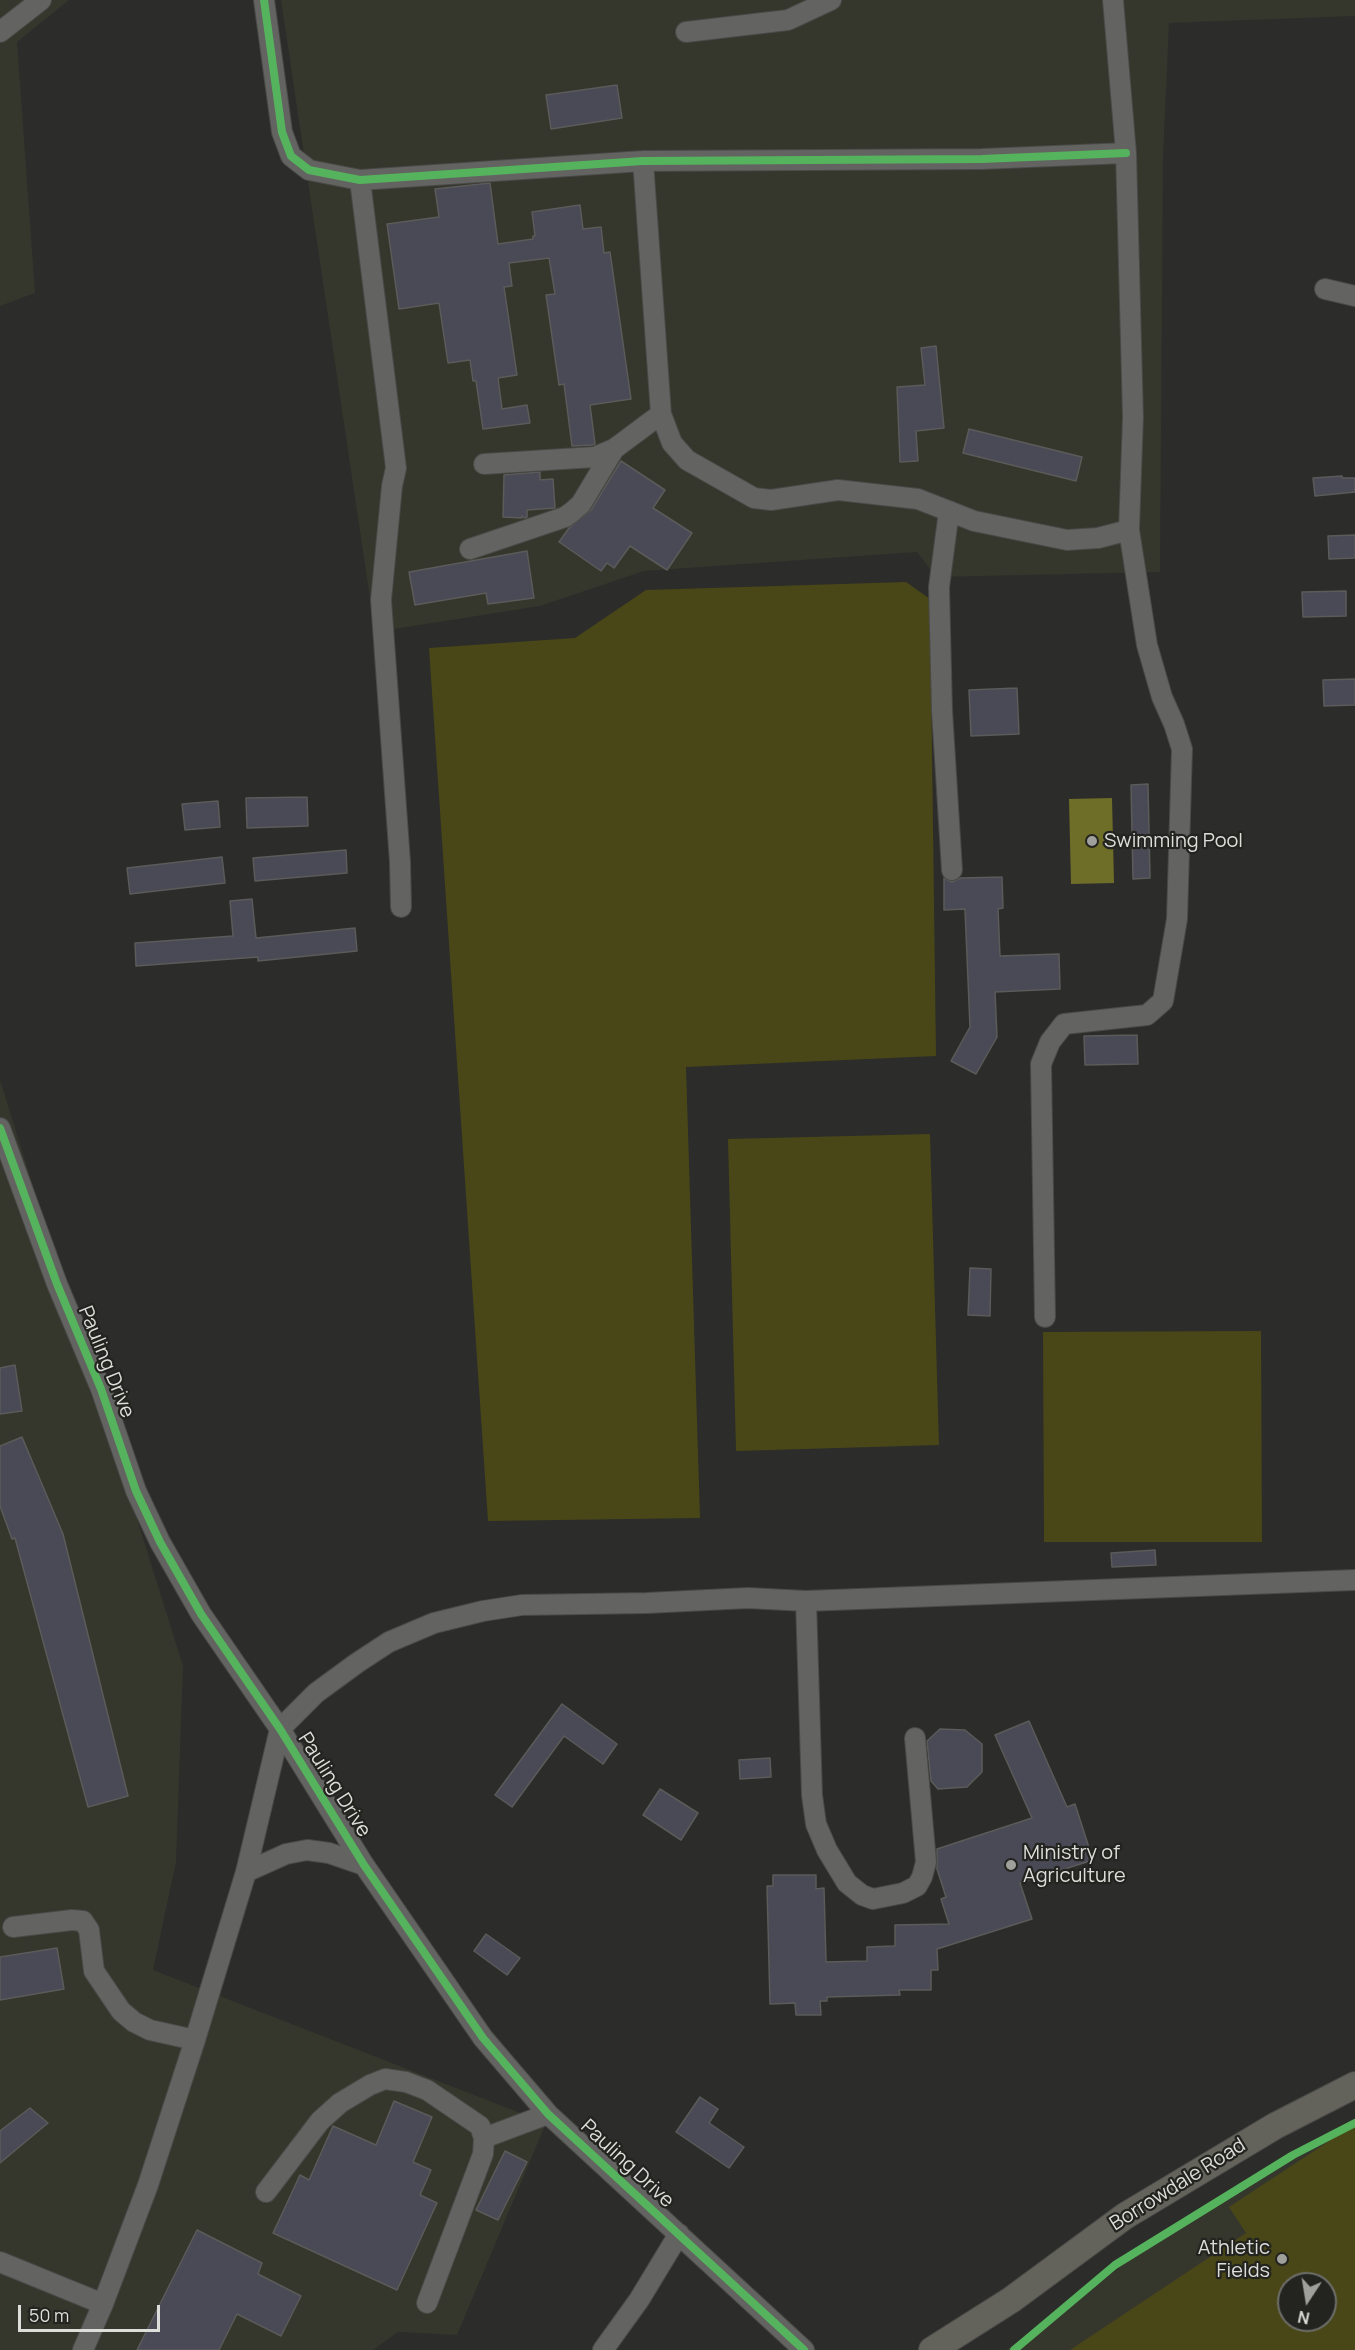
<!DOCTYPE html>
<html>
<head>
<meta charset="utf-8">
<style>
	body { margin:0 }
	#map { position:relative; width:1355px; height:2350px; overflow:hidden; background:#2c2c2a; font-family:Manrope,sans-serif }
	canvas { display:block }
	.north { position:absolute; left:1277px; top:2272px; width:60px; height:60px; box-sizing:border-box; background:#23231f; border:2px solid #6d6d6a; border-radius:50%; rotate:192deg; font-size:16px; font-weight:700; line-height:24px; text-align:center; color:#ddddda }
	.north::after { content:''; display:block; margin:auto; width:21px; height:27px; background:#9f9f9c; clip-path:polygon(50% 0,100% 100%,50% 72%,0 100%) }
	.scale { position:absolute; left:18px; top:2305px; width:142px; height:27px; box-sizing:border-box; border:3px solid #ddddda; border-top:0; padding-left:8px; font-size:18px; line-height:21px; white-space:nowrap; color:#ddddda; -webkit-text-stroke:4px #23231f; paint-order:stroke }
</style>
</head>
<body>
<div id="map">
<canvas width="1355" height="2350"></canvas>
<div class="north">N</div>
<div class="scale">50 m</div>
</div>
<script>
const ctx = document.querySelector('canvas').getContext('2d');
ctx.lineJoin = 'round';
function fill(path, color) { ctx.fillStyle = color; ctx.fill(path, 'evenodd'); }
const poly = rows => new Path2D(rows.map(r => 'M' + r).join(''));
function stroke(path, color, width, dash) { ctx.strokeStyle = color; ctx.lineWidth = width; ctx.lineCap = dash ? 'butt' : 'round'; ctx.setLineDash(dash || []); ctx.stroke(path); }
function write(font, color, halo, rows, align = 'center') {
  ctx.font = font + ' Manrope,sans-serif'; ctx.lineWidth = 4.5; ctx.setLineDash([]); ctx.textBaseline = 'middle'; ctx.strokeStyle = halo; ctx.fillStyle = color; for (const [text, x, y, turn = 0] of rows) {
    ctx.save(); ctx.translate(x, y); ctx.rotate((+turn || 0) * Math.PI / 180); ctx.textAlign = isNaN(turn) ? turn : align; if (halo) ctx.strokeText(text, 0, 0); ctx.fillText(text, 0, 0); ctx.restore();
  }
}
const built = poly([
	[0,0,69,0,17,42,35,293,0,306],
	[281,0,1355,0,1355,16,1169,23,1163,157,1160,572,936,577,917,552,644,571,540,606,375,632],
	[0,1080,183,1666,176,1862,153,1970,546,2123,457,2335,398,2332,373,2350,0,2350],
	[1355,2119,1355,2350,1006,2350,1177,2226],
	[1289,2284,1325,2284,1325,2320,1289,2320]
]);
const green = poly([
	[906,582,930,599,936,1056,686,1067,700,1518,488,1521,429,648,575,638,646,590],
	[930,1134,939,1445,736,1451,728,1139],
	[1261,1331,1262,1542,1044,1542,1043,1332],
	[1355,2124,1355,2350,1070,2350,1246,2233,1229,2207],
	[1289,2284,1325,2284,1325,2320,1289,2320]
]);
const water = poly([
	[1112,798,1114,883,1071,884,1069,799]
]);
const building = poly([
	[617,85,622,118,551,129,546,95,617,85],
	[490,183,498,244,533,239,533,236,535,236,532,212,580,205,583,229,601,227,604,253,610,252,631,399,590,405,595,444,592,445,572,446,564,384,559,385,546,295,555,294,549,258,509,263,512,286,504,287,517,375,498,378,502,409,527,405,530,423,483,429,476,381,473,381,470,360,448,363,439,303,399,309,387,224,439,217,435,189,490,183],
	[936,346,944,428,916,431,918,461,900,462,897,387,925,385,921,348,936,346],
	[969,429,1082,457,1076,481,963,453,969,429],
	[621,461,665,490,653,508,692,533,667,570,630,546,614,568,607,563,601,571,559,542,569,528,591,510,621,461],
	[540,472,540,480,553,479,555,508,527,510,527,517,525,518,522,516,522,518,503,517,504,475,540,472],
	[1342,476,1342,478,1355,478,1355,492,1315,496,1313,478,1342,476],
	[1355,535,1355,558,1329,559,1328,536,1355,535],
	[527,551,534,598,488,604,486,593,415,605,409,572,527,551],
	[1346,591,1346,616,1303,617,1302,592,1346,591],
	[1355,679,1355,705,1324,706,1323,680,1355,679],
	[1017,688,1019,734,971,736,969,690,1017,688],
	[1148,784,1150,878,1133,879,1131,785,1148,784],
	[307,797,308,826,247,828,246,798,307,797],
	[218,801,220,827,185,830,182,804,218,801],
	[346,850,347,873,255,881,253,858,346,850],
	[222,857,225,883,130,894,127,868,222,857],
	[1002,877,1003,908,998,909,1000,956,1059,954,1060,989,995,992,997,1037,976,1074,951,1061,970,1027,965,909,944,910,944,878,952,882,961,878,1002,877],
	[252,899,256,938,355,928,357,951,258,961,258,957,136,966,135,943,233,936,230,901,252,899],
	[1137,1035,1138,1064,1085,1065,1084,1036,1137,1035],
	[970,1268,991,1269,990,1316,968,1315,970,1268],
	[15,1365,22,1411,0,1414,0,1368,15,1365],
	[22,1437,63,1534,128,1796,88,1807,15,1538,12,1539,0,1506,0,1446,22,1437],
	[1155,1550,1156,1565,1112,1567,1111,1553,1155,1550],
	[562,1704,617,1744,603,1764,564,1736,512,1807,495,1795,562,1704],
	[1029,1721,1067,1807,1075,1804,1093,1860,1020,1883,1032,1919,937,1949,938,1970,931,1970,931,1990,899,1990,900,1995,827,1997,827,2001,820,2001,821,2015,796,2015,795,2003,770,2004,767,1886,773,1886,773,1875,816,1875,816,1889,824,1888,826,1962,867,1961,867,1947,895,1946,895,1925,949,1924,941,1899,946,1897,937,1869,937,1849,1032,1818,995,1735,1029,1721],
	[940,1729,965,1730,982,1744,982,1772,967,1787,938,1789,931,1781,927,1741,940,1729],
	[770,1758,771,1777,740,1779,739,1760,770,1758],
	[660,1789,698,1813,681,1840,643,1815,660,1789],
	[486,1934,520,1958,507,1975,474,1951,486,1934],
	[57,1948,64,1989,0,2000,0,1957,57,1948],
	[700,2097,718,2109,709,2123,744,2147,729,2168,676,2132,700,2097],
	[394,2101,432,2117,413,2162,431,2170,420,2195,437,2203,397,2290,273,2233,300,2175,309,2180,333,2126,376,2145,394,2101],
	[30,2108,48,2123,0,2163,0,2131,30,2108],
	[505,2151,527,2162,498,2220,476,2210,505,2151],
	[197,2230,262,2263,258,2274,301,2296,281,2336,237,2314,219,2350,137,2350,197,2230]
]);
const minor = poly([
	[264,0,282,132,291,156,309,170,360,180,643,161,982,159,1126,153],
	[0,32,41,0],
	[686,32,788,20,831,0],
	[643,161,661,414,672,443,687,460,754,498,771,500,838,490,918,499,974,521,1067,540,1098,538,1129,530],
	[360,180,396,468,392,486,381,600,400,862,401,907],
	[1325,289,1355,296],
	[484,464,595,457,614,449,661,414],
	[949,511,939,587,942,711,952,870],
	[470,549,565,517,572,512,581,504,614,449],
	[0,1128,57,1284,101,1389,136,1491,160,1542,201,1614,280,1729,364,1865,483,2038,548,2114,804,2350],
	[1045,1317,1041,1064,1050,1042,1064,1024,1147,1015,1163,1001,1177,919,1182,749,1174,724,1162,697,1147,645,1129,530,1133,417,1126,153,1113,0],
	[806,1601,812,1795,816,1824,827,1850,847,1883,862,1895,873,1899,903,1893,917,1886,922,1877,926,1862,915,1738],
	[246,1872,286,1854,307,1850,329,1853,364,1865],
	[13,1927,72,1920,83,1921,89,1930,94,1971,121,2011,134,2022,150,2030,195,2040],
	[484,2138,548,2114],
	[266,2192,320,2121,340,2103,370,2085,385,2079,406,2082,427,2090,480,2126,484,2138,483,2154,427,2303],
	[0,2262,103,2304],
	[83,2350,103,2304,148,2185,195,2040,246,1872,280,1729,316,1693,357,1663,389,1642,434,1623,483,1611,522,1605,647,1603,748,1598,806,1601,1355,1580],
	[603,2350,639,2300,679,2234]
]);
const major = poly([
	[932,2350,1011,2300,1125,2216,1275,2126,1355,2085]
]);
const cycleway = poly([
	[264,0,282,132,291,156,309,170,360,180,643,161,982,159,1126,153],
	[0,1128,57,1284,101,1389,136,1491,160,1542,201,1614,280,1729,364,1865,483,2038,548,2114,804,2350],
	[1014,2350,1115,2265,1293,2155,1355,2123]
]);
const markers = [
	[1092,841,6,"#9f9f9c"],
	[1011,1865,6,"#9f9f9c"],
	[1282,2259,6,"#9f9f9c"]
];
const poiNames = [
	["Swimming Pool",1104,841],
	["Ministry of",1023,1853],
	["Agriculture",1023,1876],
	["Athletic",1270,2248,"right"],
	["Fields",1270,2271,"right"]
];
const streetNames = [
	["Pauling Drive",106,1362,68],
	["Pauling Drive",334,1785,58],
	["Pauling Drive",627,2164,43],
	["Borrowdale Road",1178,2185,-32]
];
fill(built, '#35362c');
fill(green, '#494717');
fill(water, '#6f6e28');
fill(building, '#4a4956');
stroke(building, '#5b5b5a', 1.5);
stroke(minor, '#494947', 22);
stroke(major, '#494947', 28);
stroke(minor, '#636361', 20);
stroke(major, '#63635b', 26);
stroke(cycleway, '#56b35d', 8);
for (const [x, y, r, color] of markers) { const dot = new Path2D(); dot.arc(x, y, r, 0, 2 * Math.PI); ctx.fillStyle = color; ctx.fill(dot); stroke(dot, '#23231f', 2); }
write('20px', '#ddddda', '#23231f', poiNames, 'left');
write('20px', '#ddddda', '#23231f', streetNames);
</script>
</body>
</html>
